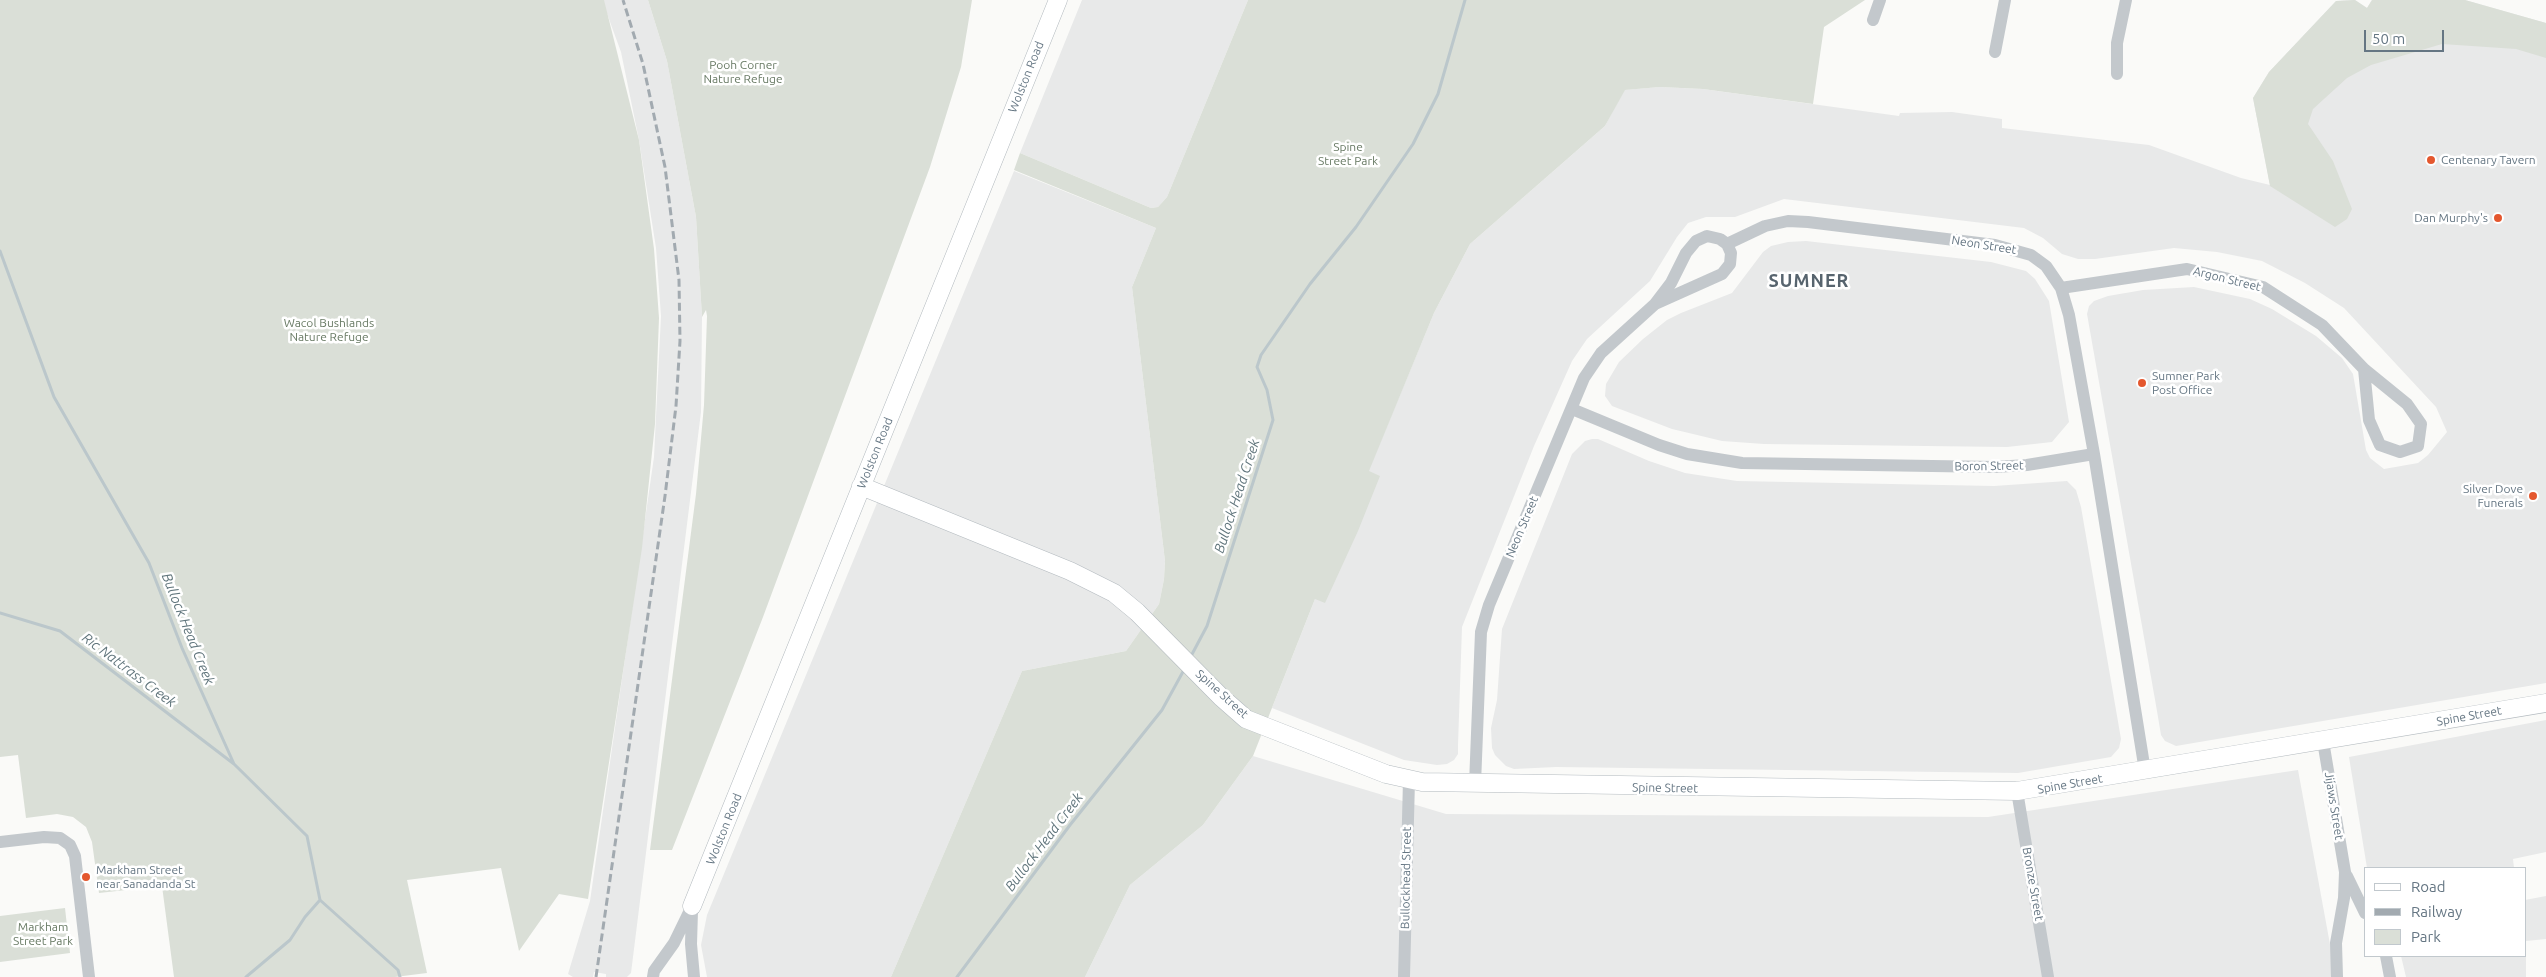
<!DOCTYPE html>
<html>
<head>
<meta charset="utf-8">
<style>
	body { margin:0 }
	#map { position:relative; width:2546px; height:977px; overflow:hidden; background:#fafaf8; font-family:Ubuntu,sans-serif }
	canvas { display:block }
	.legend { position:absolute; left:2364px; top:867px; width:162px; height:90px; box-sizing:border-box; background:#fff; border:1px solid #c1c8cd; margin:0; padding:6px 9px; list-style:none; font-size:15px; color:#657683 }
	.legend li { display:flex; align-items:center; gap:10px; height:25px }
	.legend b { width:25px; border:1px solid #c1c8cd }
	.scale { position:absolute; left:2364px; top:30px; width:80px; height:22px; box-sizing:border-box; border:2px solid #657683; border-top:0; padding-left:6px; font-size:15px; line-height:18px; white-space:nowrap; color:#657683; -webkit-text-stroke:4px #fff; paint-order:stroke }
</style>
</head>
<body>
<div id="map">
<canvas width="2546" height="977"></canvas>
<ul class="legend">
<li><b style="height:6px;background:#fff"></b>Road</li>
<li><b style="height:6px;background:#a2aab0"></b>Railway</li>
<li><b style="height:14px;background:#dadfd7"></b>Park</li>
</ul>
<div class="scale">50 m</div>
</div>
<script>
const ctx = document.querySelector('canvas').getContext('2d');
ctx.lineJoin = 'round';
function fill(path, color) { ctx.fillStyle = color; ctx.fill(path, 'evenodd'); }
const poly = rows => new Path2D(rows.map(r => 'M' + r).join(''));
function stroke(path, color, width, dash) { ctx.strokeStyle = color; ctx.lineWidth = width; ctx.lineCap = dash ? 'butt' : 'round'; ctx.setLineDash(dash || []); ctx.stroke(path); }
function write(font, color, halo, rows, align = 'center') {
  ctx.font = font + ' Ubuntu,sans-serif'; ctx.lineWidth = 5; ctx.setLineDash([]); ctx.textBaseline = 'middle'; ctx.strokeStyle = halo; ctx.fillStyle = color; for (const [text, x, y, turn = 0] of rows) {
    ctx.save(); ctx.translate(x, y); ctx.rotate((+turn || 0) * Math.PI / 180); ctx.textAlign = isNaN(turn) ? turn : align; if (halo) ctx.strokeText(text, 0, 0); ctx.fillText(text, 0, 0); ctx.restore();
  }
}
const built = poly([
	[602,0,648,0,667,61,696,217,702,317,701,412,631,973,627,977,606,977,606,974,594,972,593,977,573,977,568,974,590,901,654,457,661,316,656,248,639,140,621,52],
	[1082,0,1248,0,1167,197,1158,207,1151,208,1020,153],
	[2355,0,2367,8,2372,0,2465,0,2546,23,2546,683,2176,746,2165,741,2161,735,2157,711,2087,314,2089,306,2094,301,2108,296,2143,290,2194,287,2250,299,2272,309,2316,336,2342,358,2353,374,2366,450,2370,458,2384,469,2418,463,2428,455,2447,432,2436,407,2344,308,2305,283,2262,261,2217,252,2174,248,2095,259,2078,259,2062,254,2043,238,2024,228,1784,199,1735,217,1706,217,1688,223,1677,237,1650,281,1587,339,1572,361,1534,446,1462,627,1458,745,1458,754,1454,760,1447,764,1437,765,1404,760,1272,708,1315,599,1434,313,1470,244,1605,126,1624,90,1660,87,1703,89,1899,116,1900,113,1952,112,2002,119,2002,128,2149,145,2241,178,2270,185,2253,98,2269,72,2336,1],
	[1014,171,1156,228,1132,287,1165,561,1164,579,1159,604,1126,651,1022,671,891,977,707,977,701,945,707,915],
	[1806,241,1991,262,2026,271,2035,279,2049,301,2069,422,2052,442,2007,447,1764,444,1722,441,1693,434,1672,429,1612,406,1605,396,1606,384,1619,362,1643,339,1667,320,1681,313,1732,293,1763,252,1771,246,1788,242],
	[1592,439,1598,439,1649,461,1685,473,1737,481,1994,486,2067,481,2076,490,2081,507,2121,739,2119,748,2111,757,2018,773,1556,767,1514,769,1506,766,1495,755,1492,748,1491,728,1497,700,1502,629,1572,454,1585,441],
	[2546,720,2546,852,2513,859,2514,868,2367,868,2349,757],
	[1253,756,1446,814,1988,817,2298,770,2336,977,1085,977,1130,885,1203,825],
	[2546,896,2546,939,2526,941,2526,977,2406,977,2401,956,2525,956,2525,900]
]);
const green = poly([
	[0,0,604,0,639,140,654,249,659,318,655,424,642,548,588,899,559,894,519,951,501,868,407,880,427,973,395,977,174,977,162,886,99,893,92,842,86,827,73,817,57,814,26,818,18,755,0,757],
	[648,0,972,0,961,67,930,167,763,617,672,850,650,850,696,494,704,405,707,316,706,310,702,317,696,217,667,61],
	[1248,0,1865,0,1824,27,1813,104,1703,89,1660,87,1625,90,1605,126,1470,244,1434,313,1369,471,1380,476,1358,531,1325,603,1315,599,1253,756,1203,825,1130,885,1085,977,891,977,1022,671,1126,651,1159,604,1164,579,1165,561,1132,287,1156,228,1014,170,1020,153,1151,208,1158,207,1167,197],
	[2355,0,2367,8,2372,0,2465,0,2546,23,2546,58,2516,49,2442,44,2371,65,2347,78,2313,109,2308,124,2333,161,2352,209,2347,219,2335,227,2270,186,2253,98,2269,72,2336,1],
	[65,908,70,953,0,962,0,916]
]);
const stream = poly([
	[0,251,54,397,149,563,182,648,234,764,307,836,320,900,398,970,400,977],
	[0,613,60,631,234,764],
	[1190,658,1207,626,1273,420,1267,390,1257,367,1261,355,1310,284,1356,227,1413,144,1438,94,1465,0],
	[246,977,290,940,305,917,320,900],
	[957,977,1070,825,1162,710,1185,668]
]);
const street = poly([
	[1873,20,1880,0],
	[1995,52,2005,0],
	[2117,74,2117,43,2126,0],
	[1727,244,1765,226,1788,221,1808,222,1995,245,2031,255,2046,266,2061,288,2069,315,2094,454],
	[2061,288,2187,269,2263,287,2322,325,2364,369],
	[2364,369,2407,404,2421,424,2418,446,2400,452,2380,445,2369,420,2364,369],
	[1572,409,1659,445,1687,454,1742,463,1995,467,2027,465,2094,454,2145,771],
	[2323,741,2345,872,2344,898,2336,943,2337,977],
	[1475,784,1481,632,1489,605,1584,378,1601,353,1655,304,1671,283,1686,253,1696,241,1707,236,1720,239,1727,244,1731,253,1730,264,1722,274,1655,304],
	[2017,791,2048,977],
	[0,842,44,837,60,838,70,845,75,856,89,977],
	[2347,876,2365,913],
	[692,911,691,944,694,977],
	[2386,956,2390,977],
	[653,977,654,971,674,943,692,906],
	[1404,977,1409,780]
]);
const secondary = poly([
	[861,486,1070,571,1114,593,1137,612,1221,697,1246,719,1386,774,1422,782,2017,791,2546,703],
	[692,906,1058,0]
]);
const rail = poly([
	[596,977,665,496,676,406,680,341,679,280,665,167,643,64,623,0]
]);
const markers = [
	[2431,160,5,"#e4572e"],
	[2498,218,5,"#e4572e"],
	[2142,383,5,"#e4572e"],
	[2533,496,5,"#e4572e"],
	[86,877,5,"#e4572e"]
];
const parkNames = [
	["Pooh Corner",743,65],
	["Nature Refuge",743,79],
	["Spine",1348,147],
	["Street Park",1348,161],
	["Wacol Bushlands",329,323],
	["Nature Refuge",329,337],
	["Markham",43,927],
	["Street Park",43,941]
];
const streetNames = [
	["Wolston Road",1026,77,-68],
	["Neon Street",1984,245,9],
	["Argon Street",2227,279,14],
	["Wolston Road",875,453,-68],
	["Boron Street",1989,466,-1],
	["Neon Street",1522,527,-67],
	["Spine Street",1222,694,42],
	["Spine Street",2469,716,-10],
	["Spine Street",2070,784,-10],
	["Spine Street",1665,788,1],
	["Jijaws Street",2334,806,81],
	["Wolston Road",724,829,-68],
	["Bullockhead Street",1406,878,-89],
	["Bronze Street",2033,884,80]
];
const poiNames = [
	["Centenary Tavern",2441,160],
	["Dan Murphy's",2488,218,"right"],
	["Sumner Park",2152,376],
	["Post Office",2152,390],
	["Silver Dove",2523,489,"right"],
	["Funerals",2523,503,"right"],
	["Markham Street",96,870],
	["near Sanadanda St",96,884]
];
const waterNames = [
	["Bullock Head Creek",1237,496,-72],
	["Bullock Head Creek",188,629,68],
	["Ric Nattrass Creek",129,670,37],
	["Bullock Head Creek",1044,842,-53]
];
const districtNames = [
	["SUMNER",1809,281]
];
fill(built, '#e8e9e9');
fill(green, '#dadfd7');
stroke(stream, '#bbc7cb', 3);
stroke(secondary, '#b3babf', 19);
stroke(street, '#c3c8cc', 12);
stroke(secondary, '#fff', 18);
stroke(rail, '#a2aab0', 3, [8, 4]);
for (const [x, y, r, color] of markers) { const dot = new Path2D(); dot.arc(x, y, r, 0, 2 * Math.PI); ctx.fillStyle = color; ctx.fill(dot); stroke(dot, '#fff', 2); }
write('12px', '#687a64', '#fff', parkNames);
write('12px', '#657683', '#fff', streetNames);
write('12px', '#657683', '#fff', poiNames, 'left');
write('italic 14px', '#60757c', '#fff', waterNames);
ctx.letterSpacing = '1px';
write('bold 18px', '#57646e', '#fff', districtNames);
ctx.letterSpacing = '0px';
</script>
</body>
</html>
